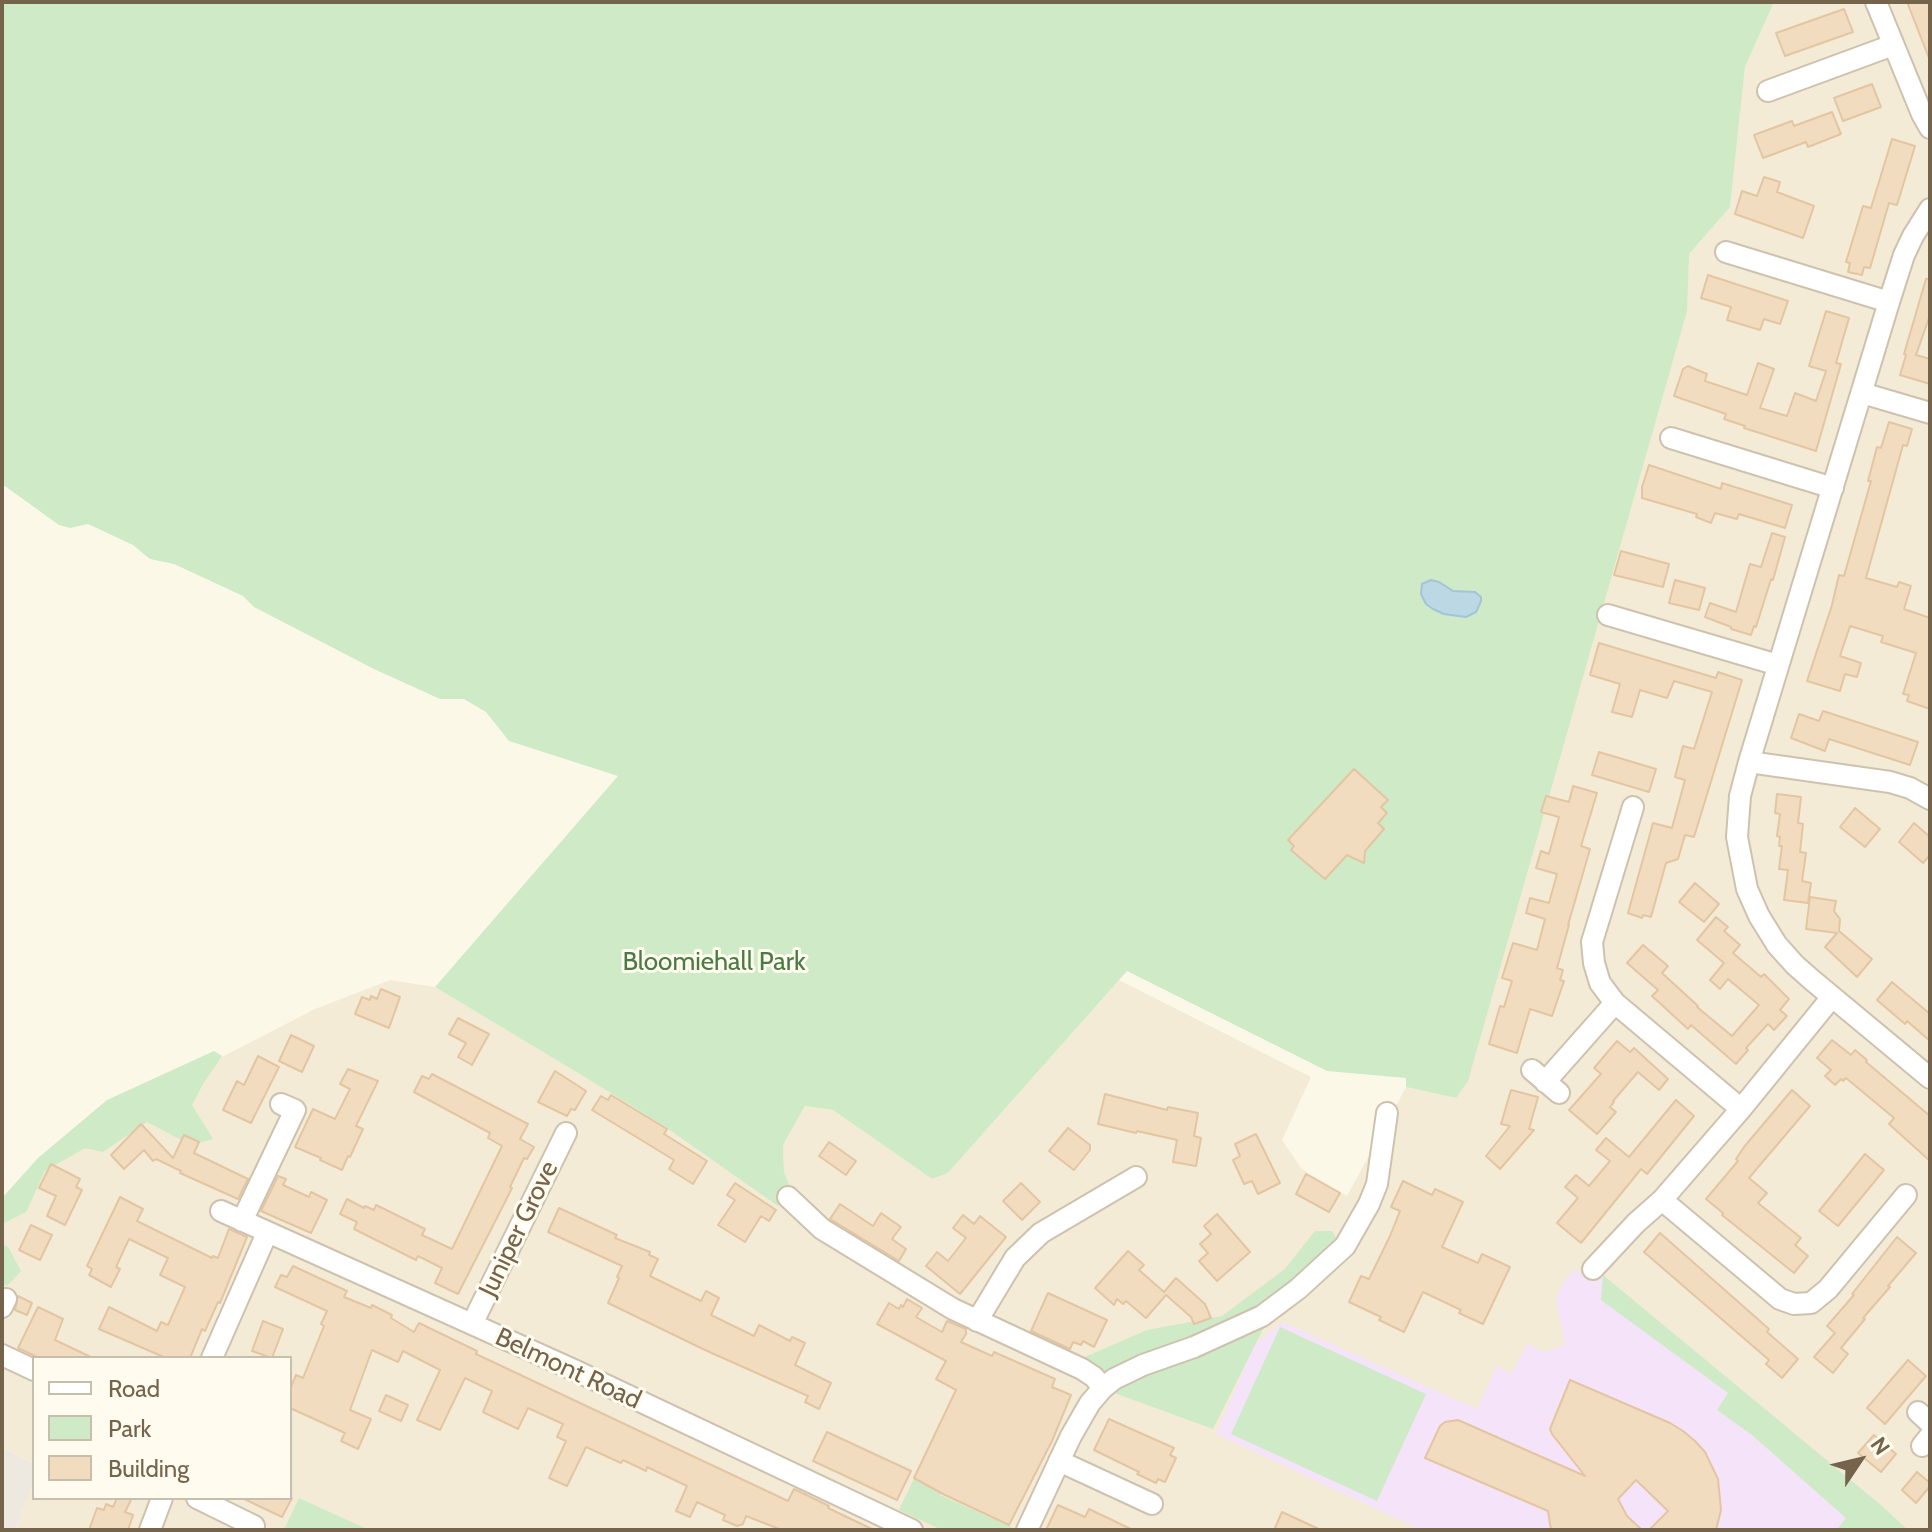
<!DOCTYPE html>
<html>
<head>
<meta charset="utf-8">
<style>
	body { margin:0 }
	#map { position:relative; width:1932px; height:1532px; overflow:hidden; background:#fcf8e8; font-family:Cabin,sans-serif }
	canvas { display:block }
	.frame { position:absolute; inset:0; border:4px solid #76634c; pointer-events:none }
	.legend { position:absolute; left:32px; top:1356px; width:260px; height:144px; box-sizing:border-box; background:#fffbee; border:2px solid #c8bead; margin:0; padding:10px 14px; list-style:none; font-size:24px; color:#76634c }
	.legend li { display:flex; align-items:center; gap:16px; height:40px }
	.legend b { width:40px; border:2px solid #c8bead }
	.north { position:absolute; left:1820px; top:1420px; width:80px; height:80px; -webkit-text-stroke:6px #fffbee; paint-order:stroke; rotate:55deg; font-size:22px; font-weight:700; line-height:32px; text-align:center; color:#76634c }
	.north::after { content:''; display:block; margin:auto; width:28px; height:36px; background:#76634c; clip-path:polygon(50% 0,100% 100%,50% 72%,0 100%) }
</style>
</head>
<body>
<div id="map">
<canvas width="1932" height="1532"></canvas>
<div class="frame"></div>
<ul class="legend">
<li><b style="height:10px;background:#fff"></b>Road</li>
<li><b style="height:22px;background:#ceeac6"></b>Park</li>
<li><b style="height:22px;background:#f1dcc0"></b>Building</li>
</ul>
<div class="north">N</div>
</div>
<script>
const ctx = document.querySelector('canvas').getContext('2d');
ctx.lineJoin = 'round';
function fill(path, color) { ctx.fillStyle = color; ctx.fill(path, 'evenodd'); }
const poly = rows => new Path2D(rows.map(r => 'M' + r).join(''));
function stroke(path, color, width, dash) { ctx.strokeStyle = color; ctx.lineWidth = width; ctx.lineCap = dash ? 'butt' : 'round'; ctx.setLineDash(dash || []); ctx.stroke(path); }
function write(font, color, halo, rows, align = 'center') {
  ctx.font = font + ' Cabin,sans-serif'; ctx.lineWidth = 6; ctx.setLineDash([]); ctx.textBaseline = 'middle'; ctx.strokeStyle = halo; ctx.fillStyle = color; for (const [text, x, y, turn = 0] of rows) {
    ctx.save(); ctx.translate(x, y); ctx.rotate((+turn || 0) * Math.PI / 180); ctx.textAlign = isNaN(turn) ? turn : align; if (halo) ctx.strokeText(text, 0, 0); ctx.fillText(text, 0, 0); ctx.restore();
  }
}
const residential = poly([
	[1774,2,1930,2,1930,1530,15,1530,34,1481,34,1498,290,1498,290,1358,34,1358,34,1464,2,1447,2,1207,107,1116,315,1009,390,980,435,987,601,1087,667,1128,792,1191,784,1172,783,1145,805,1106,833,1110,932,1179,948,1173,1119,980,1311,1077,1282,1140,1302,1169,1347,1196,1406,1087,1456,1098,1688,255,1730,206,1745,67]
]);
const industrial = poly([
	[2,1447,34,1464,34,1481,15,1530,2,1530]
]);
const education = poly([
	[1575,1269,1595,1283,1603,1275,1882,1506,1863,1530,1421,1530,1216,1434,1255,1344,1283,1322,1477,1409,1497,1365,1511,1374,1528,1343,1543,1352,1565,1345,1556,1300,1564,1280]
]);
const green = poly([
	[2,2,1774,2,1745,67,1730,207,1689,254,1687,311,1468,1081,1456,1098,1406,1087,1406,1078,1327,1071,1127,971,948,1173,932,1179,833,1110,805,1106,783,1145,784,1172,792,1191,778,1206,667,1128,601,1087,435,987,618,776,509,741,486,712,464,699,440,699,374,669,254,607,243,596,174,564,150,559,133,545,88,524,70,528,59,525,2,484],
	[214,1051,222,1056,203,1084,192,1105,213,1139,191,1145,147,1122,103,1152,85,1148,45,1171,26,1212,2,1224,2,1198,38,1158,107,1100],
	[1315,1231,1332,1231,1344,1251,1263,1329,1213,1429,1117,1394,1085,1357,1147,1330,1222,1316,1285,1269],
	[2,1244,8,1247,21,1271,7,1286,2,1284],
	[1603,1275,1882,1506,1908,1530,1836,1530,1846,1518,1752,1435,1717,1410,1728,1393,1601,1300],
	[1280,1327,1426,1394,1377,1501,1231,1434],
	[954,1395,979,1407,940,1495,1011,1527,1010,1530,942,1530,899,1510],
	[299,1498,369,1530,284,1530]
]);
const water = poly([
	[1431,580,1439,582,1453,591,1475,592,1481,597,1481,601,1476,612,1466,617,1444,614,1433,609,1426,604,1421,594,1422,584,1431,580]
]);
const building = poly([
	[1907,2,1930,2,1930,58,1929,58,1907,2],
	[1844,9,1853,32,1785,56,1776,33,1844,9],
	[1872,84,1881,107,1843,121,1834,98,1872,84],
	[1832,112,1841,134,1808,147,1806,142,1763,158,1754,135,1792,121,1794,126,1832,112],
	[1892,139,1915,146,1897,205,1889,203,1870,268,1864,267,1862,275,1848,272,1850,263,1846,262,1863,206,1871,208,1892,139],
	[1764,177,1780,182,1777,192,1814,206,1803,238,1735,214,1742,191,1757,196,1764,177],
	[1708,275,1788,301,1780,324,1764,319,1760,330,1727,320,1731,307,1701,298,1708,275],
	[1926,279,1930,279,1930,315,1916,355,1930,359,1930,384,1900,375,1906,355,1904,354,1926,279],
	[1826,311,1849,318,1836,363,1841,364,1816,451,1744,428,1745,426,1724,419,1726,414,1674,396,1683,369,1688,366,1707,374,1705,381,1747,395,1758,363,1774,369,1760,408,1787,416,1795,393,1816,401,1826,371,1809,366,1826,311],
	[1889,422,1912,429,1907,446,1903,445,1866,578,1897,587,1899,582,1911,586,1904,609,1930,618,1930,709,1907,701,1909,695,1903,694,1916,653,1881,642,1883,636,1850,626,1840,656,1861,663,1857,677,1845,674,1840,691,1807,681,1832,605,1839,575,1844,576,1871,481,1868,481,1877,447,1881,448,1889,422],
	[1649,465,1721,489,1722,483,1792,505,1785,528,1739,514,1737,519,1715,513,1711,523,1696,517,1697,514,1642,498,1642,487,1649,465],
	[1772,533,1785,537,1773,580,1771,579,1756,627,1754,626,1751,635,1731,629,1731,627,1705,617,1710,603,1736,612,1750,564,1761,567,1772,533],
	[1621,551,1669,564,1663,587,1614,575,1621,551],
	[1675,580,1705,588,1699,610,1669,603,1675,580],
	[1599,643,1716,678,1718,672,1742,680,1694,837,1685,835,1678,859,1666,863,1651,917,1643,915,1642,918,1628,913,1653,823,1672,828,1685,780,1675,777,1683,746,1694,749,1712,692,1674,681,1667,698,1640,690,1632,717,1612,712,1620,684,1590,675,1599,643],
	[1823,711,1918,742,1910,765,1829,739,1825,751,1791,738,1799,714,1819,721,1823,711],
	[1599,752,1656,769,1649,792,1592,775,1599,752],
	[1354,769,1388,800,1381,807,1387,813,1378,823,1384,829,1365,851,1364,863,1347,855,1325,879,1291,850,1294,846,1288,840,1354,769],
	[1573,786,1597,793,1581,846,1590,849,1568,925,1569,925,1557,968,1563,970,1560,980,1564,981,1552,1016,1530,1009,1517,1053,1489,1044,1500,1006,1504,1007,1512,981,1502,978,1513,943,1537,950,1545,919,1526,913,1530,898,1549,903,1557,874,1536,868,1541,851,1549,854,1559,817,1541,812,1546,796,1569,802,1573,786],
	[1777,794,1801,797,1798,823,1803,824,1800,852,1806,853,1802,881,1811,883,1808,903,1784,900,1788,870,1779,869,1782,846,1779,846,1780,837,1777,836,1780,814,1775,813,1777,794],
	[1855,808,1880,829,1865,847,1840,827,1855,808],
	[1914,823,1930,837,1930,855,1923,863,1899,842,1914,823],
	[1695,883,1719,904,1704,922,1679,902,1695,883],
	[1810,897,1836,901,1834,911,1840,919,1839,931,1872,959,1857,977,1825,947,1837,933,1806,929,1810,897],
	[1716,917,1728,927,1724,931,1740,945,1733,953,1761,977,1764,974,1789,999,1780,1010,1787,1016,1774,1030,1768,1024,1746,1048,1748,1050,1736,1064,1691,1025,1688,1029,1652,996,1658,990,1627,963,1643,945,1668,966,1662,973,1698,1006,1697,1007,1732,1036,1759,1005,1728,979,1720,989,1710,980,1724,963,1697,940,1716,917],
	[1892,982,1930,1014,1930,1041,1907,1021,1905,1024,1877,1000,1892,982],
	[381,989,400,997,389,1028,355,1014,362,997,370,1000,371,996,377,999,381,989],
	[458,1018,489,1034,472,1065,458,1057,466,1043,449,1034,458,1018],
	[291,1035,314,1046,302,1072,279,1061,291,1035],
	[1832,1040,1851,1055,1855,1050,1867,1060,1866,1062,1930,1116,1930,1161,1889,1124,1894,1118,1846,1078,1843,1081,1841,1079,1835,1085,1825,1076,1831,1070,1817,1058,1832,1040],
	[1617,1041,1630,1052,1634,1048,1668,1079,1659,1090,1638,1072,1613,1101,1614,1102,1610,1107,1616,1112,1597,1134,1569,1110,1601,1074,1594,1068,1617,1041],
	[258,1056,279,1067,251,1123,223,1110,237,1081,244,1085,258,1056],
	[348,1069,378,1081,356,1126,363,1129,350,1157,348,1156,342,1170,320,1160,321,1158,295,1147,313,1109,335,1119,350,1089,340,1084,348,1069],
	[555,1071,586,1091,575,1110,571,1109,567,1116,538,1102,555,1071],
	[432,1074,528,1124,520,1139,534,1147,527,1159,524,1158,510,1187,512,1188,506,1200,458,1294,435,1283,442,1268,418,1256,416,1260,354,1229,357,1222,340,1214,347,1199,364,1208,365,1206,374,1210,376,1205,425,1229,422,1235,452,1249,502,1146,488,1138,490,1133,414,1092,422,1076,429,1079,432,1074],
	[1511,1090,1538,1097,1529,1129,1534,1130,1500,1169,1486,1156,1510,1126,1501,1124,1511,1090],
	[1792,1090,1810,1106,1749,1178,1767,1193,1758,1203,1801,1238,1795,1245,1808,1256,1794,1273,1727,1219,1722,1215,1723,1213,1706,1199,1738,1161,1736,1159,1744,1147,1792,1090],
	[1105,1094,1167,1110,1168,1107,1198,1113,1194,1136,1201,1138,1196,1166,1173,1162,1177,1140,1137,1131,1136,1133,1098,1124,1105,1094],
	[611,1095,667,1129,664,1134,707,1161,693,1184,669,1169,674,1160,592,1110,601,1096,608,1100,611,1095],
	[1676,1100,1694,1116,1647,1174,1641,1169,1581,1243,1557,1223,1578,1198,1565,1187,1576,1175,1589,1186,1610,1161,1596,1150,1606,1138,1629,1157,1676,1100],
	[141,1124,173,1158,184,1135,199,1142,194,1153,248,1179,238,1199,180,1173,181,1171,156,1159,153,1161,144,1150,124,1169,111,1155,141,1124],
	[1068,1128,1090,1145,1090,1150,1074,1170,1049,1151,1068,1128],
	[1256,1134,1280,1183,1258,1194,1252,1181,1244,1184,1233,1160,1240,1156,1235,1144,1256,1134],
	[829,1142,856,1161,846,1175,819,1156,829,1142],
	[1865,1154,1884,1170,1838,1226,1819,1211,1865,1154],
	[51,1164,80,1179,76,1187,82,1190,65,1225,47,1216,56,1196,39,1188,51,1164],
	[1306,1174,1340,1193,1329,1212,1296,1194,1306,1174],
	[278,1176,286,1179,283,1185,309,1197,311,1192,327,1200,311,1233,261,1211,278,1176],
	[1403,1181,1432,1195,1435,1189,1463,1202,1442,1247,1478,1263,1482,1254,1510,1267,1483,1324,1459,1313,1461,1310,1423,1292,1404,1332,1379,1320,1381,1317,1349,1302,1361,1276,1369,1279,1390,1236,1400,1211,1391,1207,1403,1181],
	[735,1183,776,1210,769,1221,761,1216,745,1242,718,1225,735,1200,727,1195,735,1183],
	[1021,1183,1040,1202,1022,1220,1003,1201,1021,1183],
	[120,1197,143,1209,137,1221,212,1258,213,1256,218,1258,229,1229,247,1237,220,1303,218,1302,205,1331,202,1329,190,1358,166,1358,99,1329,109,1307,157,1331,161,1322,168,1325,185,1287,160,1275,168,1258,129,1239,116,1267,120,1269,111,1287,89,1275,92,1269,87,1266,120,1197],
	[840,1204,873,1226,881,1213,901,1227,892,1239,906,1249,899,1261,830,1219,840,1204],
	[559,1208,617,1235,615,1238,650,1252,649,1255,658,1259,650,1276,701,1301,706,1291,719,1298,711,1315,754,1336,759,1325,790,1341,792,1337,805,1343,795,1365,831,1383,819,1409,805,1402,808,1396,705,1350,608,1303,619,1278,617,1277,622,1266,548,1232,559,1208],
	[1217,1214,1250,1252,1217,1281,1199,1261,1208,1253,1200,1244,1211,1234,1204,1226,1217,1214],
	[963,1215,974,1224,980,1216,1006,1237,960,1294,926,1266,937,1252,948,1261,966,1238,953,1228,963,1215],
	[31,1225,52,1235,40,1260,19,1250,31,1225],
	[1660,1233,1769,1329,1767,1332,1798,1359,1782,1378,1766,1364,1769,1360,1644,1252,1660,1233],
	[1897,1237,1916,1253,1888,1286,1890,1287,1863,1318,1865,1319,1841,1348,1848,1354,1833,1373,1814,1357,1835,1333,1827,1326,1854,1295,1852,1294,1897,1237],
	[1128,1251,1144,1265,1139,1270,1164,1292,1176,1278,1205,1304,1211,1318,1194,1324,1191,1317,1166,1295,1146,1318,1126,1301,1123,1304,1117,1299,1114,1305,1095,1288,1128,1251],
	[293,1266,347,1291,344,1297,371,1308,372,1305,392,1315,391,1318,414,1332,419,1323,477,1351,476,1354,788,1501,794,1489,829,1506,828,1508,874,1530,782,1530,746,1516,743,1524,737,1526,723,1520,725,1515,697,1502,690,1517,676,1511,687,1486,647,1467,646,1471,623,1460,621,1463,586,1447,567,1486,549,1478,566,1441,557,1437,563,1424,528,1408,518,1429,483,1412,492,1391,465,1378,440,1430,417,1420,440,1370,403,1351,398,1362,372,1350,350,1410,371,1419,358,1449,341,1441,345,1433,290,1408,290,1389,296,1375,303,1378,324,1326,321,1324,327,1311,275,1287,281,1275,287,1277,293,1266],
	[1048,1293,1107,1320,1094,1347,1083,1341,1081,1345,1073,1342,1070,1349,1031,1331,1048,1293],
	[18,1296,32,1303,27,1315,15,1310,18,1296],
	[907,1299,922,1308,916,1317,942,1332,947,1321,966,1329,966,1334,961,1342,992,1356,994,1352,1055,1379,1052,1387,1071,1395,1052,1441,1009,1525,943,1494,914,1478,956,1390,936,1379,946,1361,877,1324,889,1303,899,1309,901,1305,903,1307,907,1299],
	[38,1307,63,1319,55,1340,93,1358,39,1358,18,1348,38,1307],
	[263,1321,283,1329,272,1358,252,1351,263,1321],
	[1908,1360,1926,1376,1885,1424,1867,1408,1908,1360],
	[1570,1380,1670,1423,1683,1431,1695,1441,1705,1452,1718,1479,1721,1510,1716,1530,1649,1530,1668,1511,1636,1480,1618,1499,1627,1516,1642,1530,1551,1530,1548,1511,1425,1458,1440,1426,1445,1422,1458,1420,1585,1476,1552,1434,1550,1429,1570,1380],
	[386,1395,408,1405,401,1421,379,1411,386,1395],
	[1109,1419,1174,1448,1170,1455,1176,1458,1165,1482,1158,1479,1156,1483,1137,1474,1139,1472,1094,1450,1109,1419],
	[827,1432,911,1471,897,1500,813,1461,827,1432],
	[1874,1435,1896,1454,1881,1472,1858,1453,1874,1435],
	[1917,1472,1930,1483,1930,1486,1916,1503,1902,1490,1917,1472],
	[117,1498,132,1498,125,1512,133,1515,128,1530,89,1530,97,1508,104,1510,106,1504,113,1507,117,1498],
	[242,1498,292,1498,282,1517,242,1498],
	[1058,1505,1085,1517,1089,1509,1133,1530,1046,1530,1058,1505],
	[1282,1512,1321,1530,1274,1530,1282,1512]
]);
const minor = poly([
	[1876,2,1922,114,1930,128],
	[1768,91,1893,45],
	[1930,209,1913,236,1904,255,1889,302,1749,762,1740,796,1737,837,1747,889,1759,916,1777,945,1795,965,1812,980,1930,1078],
	[1726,252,1889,302],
	[1862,393,1930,413],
	[1671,438,1833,488],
	[1608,615,1778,665],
	[1749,762,1890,782,1910,788,1930,799],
	[1633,807,1592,942,1594,963,1600,983,1615,1003,1741,1109],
	[1532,1070,1559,1093],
	[1545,1082,1615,1003],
	[788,1197,822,1229,953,1309,1082,1369,1094,1377,1103,1388],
	[1662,1200,1780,1299,1794,1304,1811,1303,1828,1289,1906,1195],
	[221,1211,574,1370,912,1530],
	[242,1221,295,1110,281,1104],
	[1593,1269,1636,1223,1662,1200,1741,1109,1832,997],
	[2,1307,6,1299],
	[977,1321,1015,1258,1041,1233,1136,1177],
	[472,1324,566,1133],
	[2,1355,34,1370],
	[212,1358,267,1233],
	[1918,1412,1930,1423],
	[1922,1446,1930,1436],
	[1059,1461,1152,1504],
	[197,1498,254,1526],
	[150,1530,162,1498],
	[1027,1530,1071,1436,1090,1403,1103,1388,1114,1379,1143,1365,1194,1347,1262,1316,1298,1289,1345,1246,1369,1204,1377,1184,1387,1113]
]);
const parkNames = [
	["Bloomiehall Park",714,962]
];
const streetNames = [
	["Juniper Grove",519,1229,-64],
	["Belmont Road",568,1369,25]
];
fill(residential, '#f3ebd6');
fill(industrial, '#ede9e1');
fill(education, '#f5e4f9');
fill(green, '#ceeac6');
fill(water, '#bcd8e5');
stroke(water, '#a3c5d7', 2);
fill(building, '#f1dcc0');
stroke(building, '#e3c6a1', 2);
stroke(minor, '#cec2ae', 24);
stroke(minor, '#fff', 20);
write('26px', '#4b7b44', '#fffbee', parkNames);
write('26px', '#76634c', '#fffbee', streetNames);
</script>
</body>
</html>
